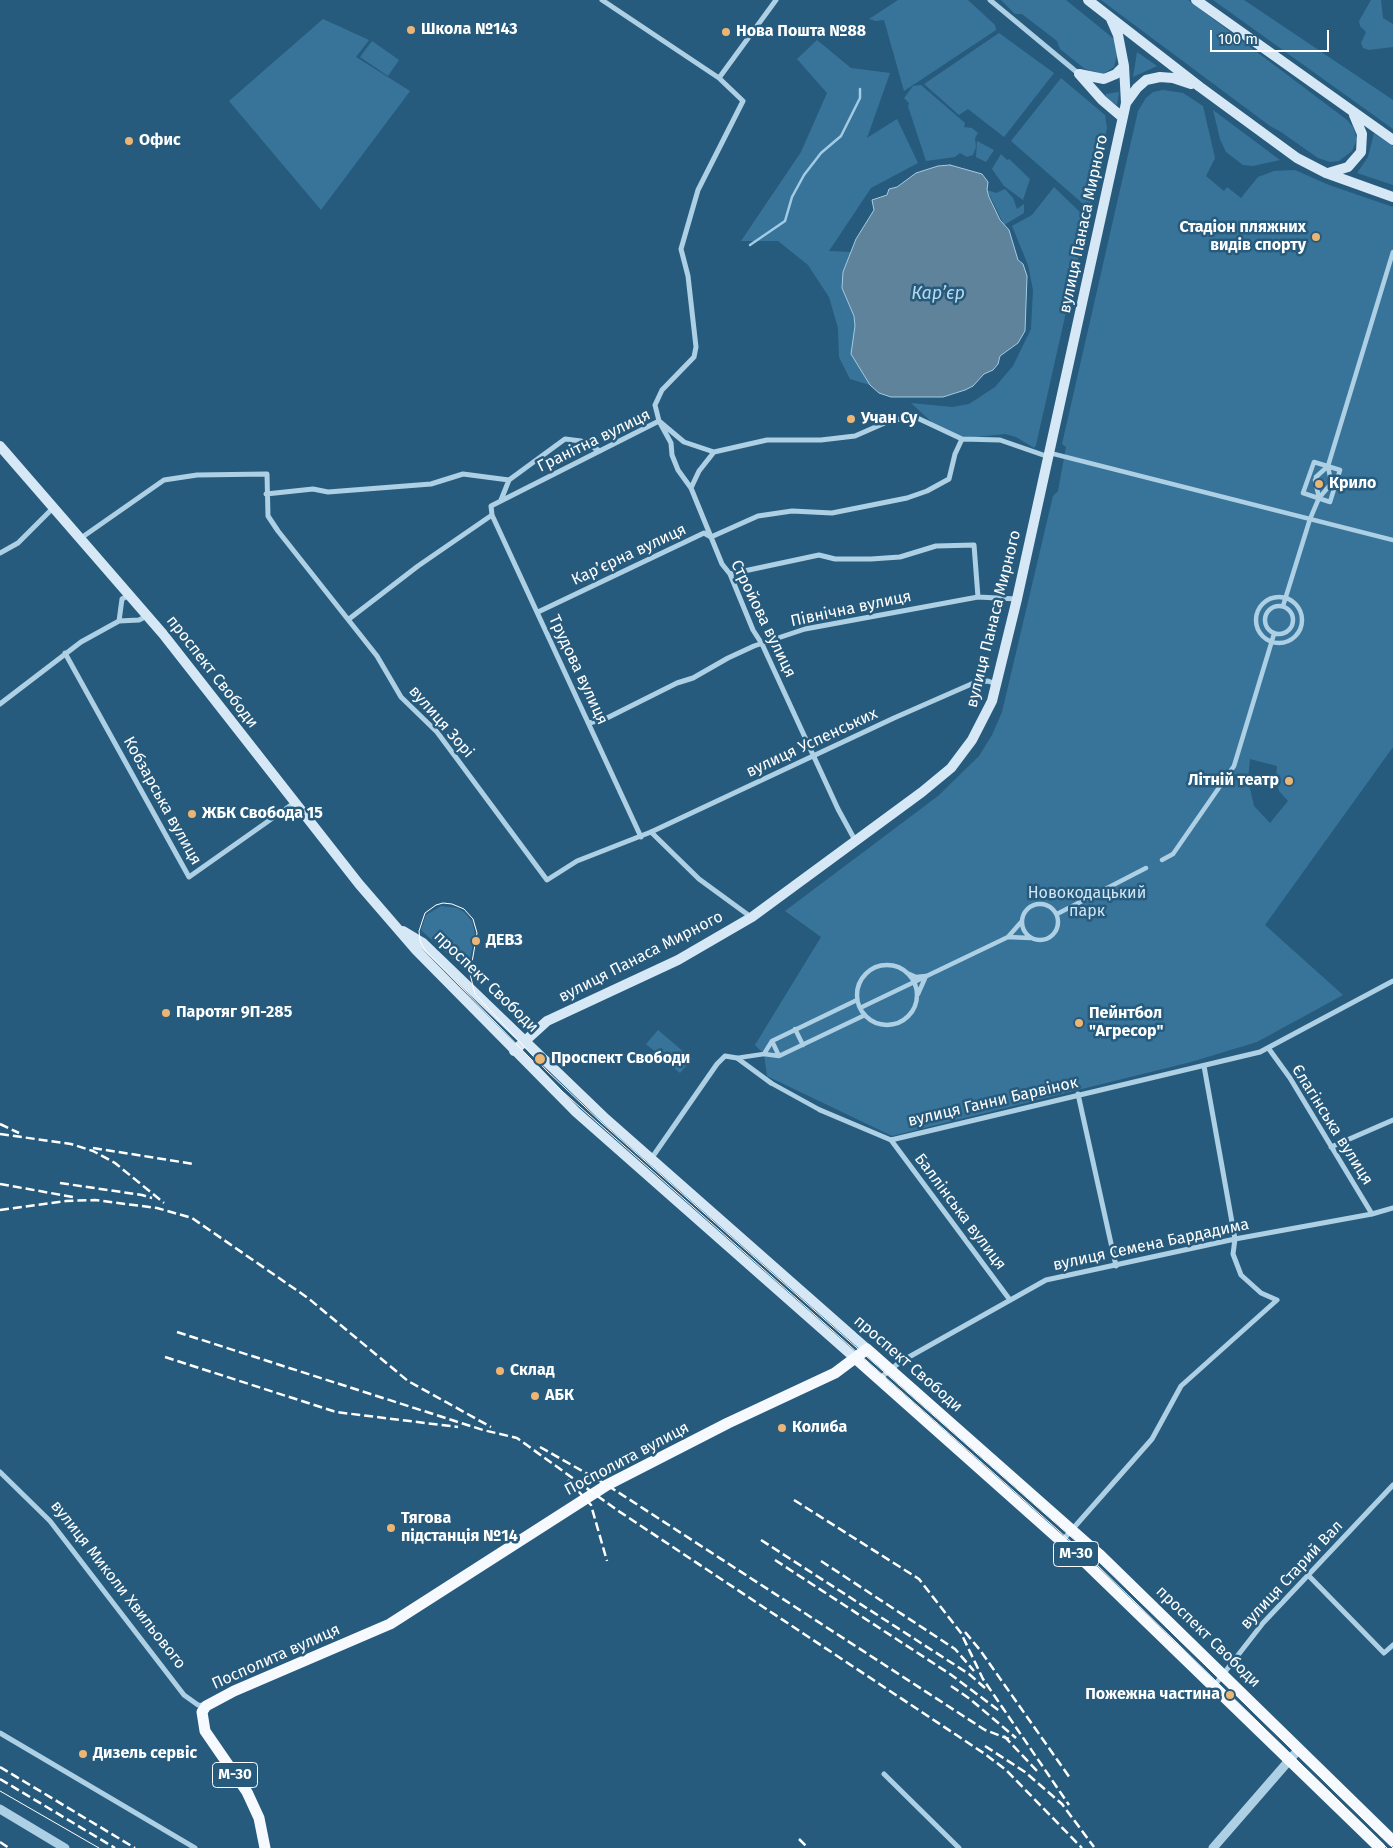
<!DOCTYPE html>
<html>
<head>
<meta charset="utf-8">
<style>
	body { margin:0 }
	#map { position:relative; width:1393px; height:1848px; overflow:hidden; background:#275b7d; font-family:"Fira Sans",sans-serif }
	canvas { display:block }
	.scale { position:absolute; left:1210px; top:30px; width:119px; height:22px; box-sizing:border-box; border:2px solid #fff; border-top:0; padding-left:6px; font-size:15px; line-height:18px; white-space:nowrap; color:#fff; -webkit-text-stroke:4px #275b7d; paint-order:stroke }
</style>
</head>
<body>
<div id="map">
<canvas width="1393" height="1848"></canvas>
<div class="scale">100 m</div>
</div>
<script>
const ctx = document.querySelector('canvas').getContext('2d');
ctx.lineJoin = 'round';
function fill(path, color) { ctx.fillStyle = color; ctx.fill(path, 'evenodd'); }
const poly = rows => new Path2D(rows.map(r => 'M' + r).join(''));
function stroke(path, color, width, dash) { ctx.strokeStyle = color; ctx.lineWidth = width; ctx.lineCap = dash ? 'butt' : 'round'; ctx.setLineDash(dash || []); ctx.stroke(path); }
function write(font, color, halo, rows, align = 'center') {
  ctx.font = font + ' "Fira Sans",sans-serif'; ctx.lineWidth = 5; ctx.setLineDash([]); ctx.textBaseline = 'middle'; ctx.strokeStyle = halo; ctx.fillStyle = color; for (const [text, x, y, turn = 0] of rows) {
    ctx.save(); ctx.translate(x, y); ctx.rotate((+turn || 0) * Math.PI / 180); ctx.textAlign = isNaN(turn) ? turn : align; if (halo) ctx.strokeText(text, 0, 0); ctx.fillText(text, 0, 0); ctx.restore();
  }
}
const green = poly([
	[898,0,968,0,995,25,996,30,904,91,884,20,876,21,869,19],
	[1001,0,1066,0,1114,39,1118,52,1114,67,1103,74,1085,69,1060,49,1057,41,1022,14,1015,14],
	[1101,0,1188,0,1347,120,1353,127,1357,139,1352,151,1339,161,1330,162,1318,158,1281,132,1270,126],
	[1213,0,1244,0,1393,100,1393,129],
	[1371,0,1381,0,1383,18,1393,24,1393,47,1369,50,1363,48,1361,43,1366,32,1360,26,1359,21],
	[323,19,369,40,356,57,410,91,321,210,229,101],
	[999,33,1054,73,1004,137,968,109,959,115,924,84],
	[817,40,851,68,890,73,867,138,897,119,918,163,871,188,829,251,851,252,843,272,842,288,854,316,855,326,851,354,870,385,850,379,839,357,838,328,829,297,808,265,778,241,741,241,801,152,827,93,797,59],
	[372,41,399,60,388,76,360,57],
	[1137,52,1157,66,1133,77],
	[1061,78,1105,115,1107,128,1089,209,1011,141],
	[921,85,965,123,964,127,972,128,978,133,975,138,976,147,973,155,967,157,960,153,955,157,926,161,908,106,909,103,904,98,913,86],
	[1163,90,1183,93,1203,106,1215,158,1206,176,1224,191,1227,187,1241,198,1258,177,1274,171,1295,170,1329,185,1393,207,1393,747,1265,925,1343,995,1257,1042,1191,1062,892,1136,767,1076,764,1054,755,1045,821,937,785,911,938,796,979,756,992,735,1002,712,1053,496,1058,491,1066,447,1062,444,1138,111,1146,98,1153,92],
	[1250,759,1277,766,1276,778,1279,791,1288,801,1270,823,1254,806,1248,780],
	[1119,92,1117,105,1105,97,1106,94],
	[1213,110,1280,160,1253,166,1243,165,1226,152,1220,139],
	[1374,133,1393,146,1393,185,1357,173,1368,157],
	[977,141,994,150,986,162,976,157],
	[1001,154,1007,160,1009,159,1030,179,1023,200,1004,186,992,169],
	[1054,187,1087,219,1036,445,1034,448,1016,437,1005,434,967,438,955,435,936,426,911,403,952,407,969,404,995,387,1013,366,1031,329,1033,290,1028,265,1012,226,1032,215],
	[1005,189,1013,198,1017,209,1024,204,1024,213,1004,225,987,190,996,193],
	[441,906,457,908,464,912,472,921,475,934,470,959,465,965,461,966,421,930,426,915],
	[658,1030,692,1059,680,1073,646,1044]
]);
const water = poly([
	[950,165,982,174,988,182,987,190,989,197,1000,220,1009,230,1018,260,1023,264,1027,276,1025,331,1018,343,1000,356,998,364,993,370,984,374,973,386,965,390,943,397,891,397,879,393,870,385,851,354,855,326,854,316,842,288,843,272,856,239,874,210,872,200,887,195,889,189,897,187,916,173,938,166,950,165]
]);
const stream = poly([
	[750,245,785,221,792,197,804,175,821,153,841,136,860,98,860,89]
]);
const pedestrian = poly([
	[1050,453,1393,540],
	[1314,462,1340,470,1330,502,1303,493,1314,462],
	[1316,477,1328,466],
	[1315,480,1319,498],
	[1331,482,1328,466,1393,252],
	'1256 620a23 23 0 1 1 46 0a23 23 0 1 1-46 0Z',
	'1265 620a14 14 0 1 1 28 0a14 14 0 1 1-28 0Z',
	[1283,606,1310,519,1319,498,1330,485],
	[1162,860,1173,854,1234,766,1274,634],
	'1022 922a18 18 0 1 1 36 0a18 18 0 1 1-36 0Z',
	[1057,914,1146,868],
	[1008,937,1022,921],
	'857 995a30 30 0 1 1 60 0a30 30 0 1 1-60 0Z',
	[907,973,916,977,926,976,918,994],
	[857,1000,772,1041,779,1056,865,1015],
	[860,1008,1008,937,1030,938],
	[795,1029,803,1045],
	[764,1054,772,1041],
	[737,1058,764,1054,779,1056],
	[771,1083,820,1110]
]);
const minor = poly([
	[602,0,719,78,743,101,698,190,681,249,688,276,696,347,694,357,662,390,655,405,659,421,671,443,672,455,678,470,691,488,722,564,730,574,753,630,762,644,838,809,856,842],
	[990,0,1079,74],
	[719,78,776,0],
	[691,488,699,471,714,452,767,440,821,440,855,436,887,422,913,416,962,439,1000,440,1049,457],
	[266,494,313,489,328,492,431,484,463,474,509,480,565,439,581,441,600,451],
	[501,500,509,480],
	[81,538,164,480,197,475,267,474,268,516,278,531,377,656,401,697,437,732,547,880,577,861,651,832,894,718,976,682,988,681,996,684],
	[0,553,18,543,54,507],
	[730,574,819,555,835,559,871,559,900,557,936,546,974,545,978,597],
	[538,612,704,533,711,537,758,516,792,511,832,513,907,498,927,491,949,479,955,454,962,439],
	[349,619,418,566,492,515],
	[119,621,122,599,129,595],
	[65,653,189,877,294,803],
	[0,704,81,642,119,621,139,620,147,616],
	[589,723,605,719,677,683,693,678,728,658,754,646,805,629,978,597,1017,599],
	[651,832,699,879,751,917],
	[641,837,492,515,491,506,659,421,684,442,714,452],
	[1269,1049,1290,1078,1372,1214],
	[1078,1094,1116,1266],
	[820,1110,891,1140,1260,1052,1393,981],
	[891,1140,1010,1300],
	[1331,1147,1393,1120],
	[651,1159,717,1064,725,1056,737,1058,771,1083],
	[879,1379,900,1362,1046,1280,1235,1239,1372,1214,1393,1208],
	[0,1472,50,1521,184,1695,198,1705,206,1706],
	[1062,1541,1152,1439,1181,1386,1277,1300,1261,1293,1241,1275,1233,1254,1235,1239,1204,1066],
	[1309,1576,1384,1653,1393,1645],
	[1214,1686,1263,1623,1393,1485],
	[0,1733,195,1848],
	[884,1774,959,1848]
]);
const tertiary = poly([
	[0,1809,65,1848],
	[1213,1848,1299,1749]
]);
const secondary = poly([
	[1088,0,1200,87,1297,158,1326,173,1393,197],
	[1196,0,1393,140],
	[1079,74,1102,100,1122,117],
	[1079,74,1104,79,1116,74,1124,66],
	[1126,103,1137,88,1146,80,1160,77,1173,78,1191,84],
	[1328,173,1348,167,1361,152,1362,134,1354,115],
	[0,446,163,634,359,884,416,950,576,1112,855,1358],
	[403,931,423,943,606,1119,867,1349],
	[514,1051,547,1021,678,960,752,917,922,792,951,768,972,740,992,701,1017,599,1126,103,1124,66,1118,35,1111,19]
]);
const trunk = poly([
	[855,1358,1089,1566,1380,1848],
	[265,1848,259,1818,247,1792,205,1731,202,1712,206,1706,234,1691,390,1624,607,1485,728,1423,835,1373,867,1349,1099,1554,1393,1841]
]);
const tram = poly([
	[0,1791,99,1848],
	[1387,1848,1093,1561,563,1092,425,950,420,941,419,931,425,913,436,905,443,903,452,904,464,909,473,919,477,933,470,974,475,994,547,1071,602,1123,1095,1558,1393,1848]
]);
const rail = poly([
	[0,1124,19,1133],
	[0,1134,71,1144,93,1151,115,1163,164,1203],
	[93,1148,194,1164],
	[60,1183,142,1195,152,1198],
	[0,1184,73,1197],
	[0,1210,66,1201,95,1200,157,1208,192,1218,308,1298,408,1381,491,1427],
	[177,1332,483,1430,517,1438,617,1510,985,1754,1006,1770,1082,1848],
	[165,1357,336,1412,458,1427],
	[540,1447,607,1485,985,1730,1009,1739],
	[568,1480,591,1505,607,1561],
	[794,1500,919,1579,961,1633,983,1679,1069,1805],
	[761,1540,969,1674,985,1688],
	[775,1560,950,1674,1001,1712],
	[821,1561,955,1649,974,1671],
	[965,1632,980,1650,1070,1778],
	[951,1686,970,1699,1016,1738],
	[1004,1736,1038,1772],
	[985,1746,1025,1772,1062,1804,1094,1847],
	[0,1767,135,1848],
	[0,1779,115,1848],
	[799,1839,808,1848],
	[0,1842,9,1848]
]);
const markers = [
	[411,30,5,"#edb573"],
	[726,32,5,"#edb573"],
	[129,141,5,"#edb573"],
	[1316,237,5,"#edb573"],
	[851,419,5,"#edb573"],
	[1319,484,5,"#edb573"],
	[1289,781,5,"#edb573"],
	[192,814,5,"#edb573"],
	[476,941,5,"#edb573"],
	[166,1013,5,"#edb573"],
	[1079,1023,5,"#edb573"],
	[540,1059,6,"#edb573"],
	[500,1371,5,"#edb573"],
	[535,1396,5,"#edb573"],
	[782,1428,5,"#edb573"],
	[391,1528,5,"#edb573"],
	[1230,1695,5,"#edb573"],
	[83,1754,5,"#edb573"]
];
const shields = [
	[1076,1554,45],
	[235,1775,45]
];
const shieldNames = [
	["М-30",1076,1554],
	["М-30",235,1775]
];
const poiNames = [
	["Школа №143",421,30],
	["Нова Пошта №88",736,32],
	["Офис",139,141],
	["Стадіон пляжних",1306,228,"right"],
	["видів спорту",1306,246,"right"],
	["Учан Су",861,419],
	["Крило",1329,484],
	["Лiтнiй театр",1279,781,"right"],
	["ЖБК Свобода 15",202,814],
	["ДЕВЗ",486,941],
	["Паротяг 9П-285",176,1013],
	["Пейнтбол",1089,1014],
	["\"Агресор\"",1089,1032],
	["Проспект Свободи",551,1059],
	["Склад",510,1371],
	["АБК",545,1396],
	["Колиба",792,1428],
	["Тягова",401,1519],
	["пiдстанцiя №14",401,1537],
	["Пожежна частина",1220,1695,"right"],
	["Дизель сервіс",93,1754]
];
const streetNames = [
	["вулиця Панаса Мирного",1084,224,-78],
	["Гранітна вулиця",594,441,-26],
	["Карʼєрна вулиця",629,555,-25],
	["Північна вулиця",851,609,-12],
	["Стройова вулиця",763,619,64],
	["вулиця Панаса Мирного",994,619,-76],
	["Трудова вулиця",578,670,65],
	["проспект Свободи",212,672,52],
	["вулиця Зорі",441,722,49],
	["вулиця Успенських",812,743,-25],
	["Кобзарська вулиця",162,801,61],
	["вулиця Панаса Мирного",641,957,-27],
	["проспект Свободи",486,982,44],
	["вулиця Ганни Барвінок",993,1102,-13],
	["Єлагінська вулиця",1332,1125,58],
	["Баллінська вулиця",960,1212,53],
	["вулиця Семена Бардадима",1151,1245,-12],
	["проспект Свободи",908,1364,41],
	["Посполита вулиця",627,1459,-28],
	["вулиця Старий Вал",1292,1575,-47],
	["вулиця Миколи Хвильового",118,1585,52],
	["проспект Свободи",1208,1637,44],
	["Посполита вулиця",276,1657,-24]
];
const parkNames = [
	["Новокодацький",1087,894],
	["парк",1087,912]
];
const waterNames = [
	["Кар’єр",938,294]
];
fill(green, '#387499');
fill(water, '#5e839a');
stroke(water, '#a2cce5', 1);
stroke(stream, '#a2cce5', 2.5);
stroke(pedestrian, '#add0e5', 4.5);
stroke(minor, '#add0e5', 5);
stroke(tertiary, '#add0e5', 9);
stroke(secondary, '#d6e8f5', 10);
stroke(trunk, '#f6fafe', 11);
stroke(tram, '#fff', 1);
stroke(rail, '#fff', 2.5, [9, 4]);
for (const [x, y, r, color] of markers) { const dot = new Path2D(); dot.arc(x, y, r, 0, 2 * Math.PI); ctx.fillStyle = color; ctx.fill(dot); stroke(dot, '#275b7d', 2); }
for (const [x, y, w] of shields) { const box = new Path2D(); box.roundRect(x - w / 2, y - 12.5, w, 25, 4); ctx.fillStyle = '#275b7d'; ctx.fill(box); stroke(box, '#fff', 1); }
write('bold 15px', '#fff', null, shieldNames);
write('bold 16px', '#fff', '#275b7d', poiNames, 'left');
write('16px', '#fff', '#275b7d', streetNames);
write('16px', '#d0e6f4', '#275b7d', parkNames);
write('italic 18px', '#b8d9ec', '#275b7d', waterNames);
</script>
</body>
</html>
